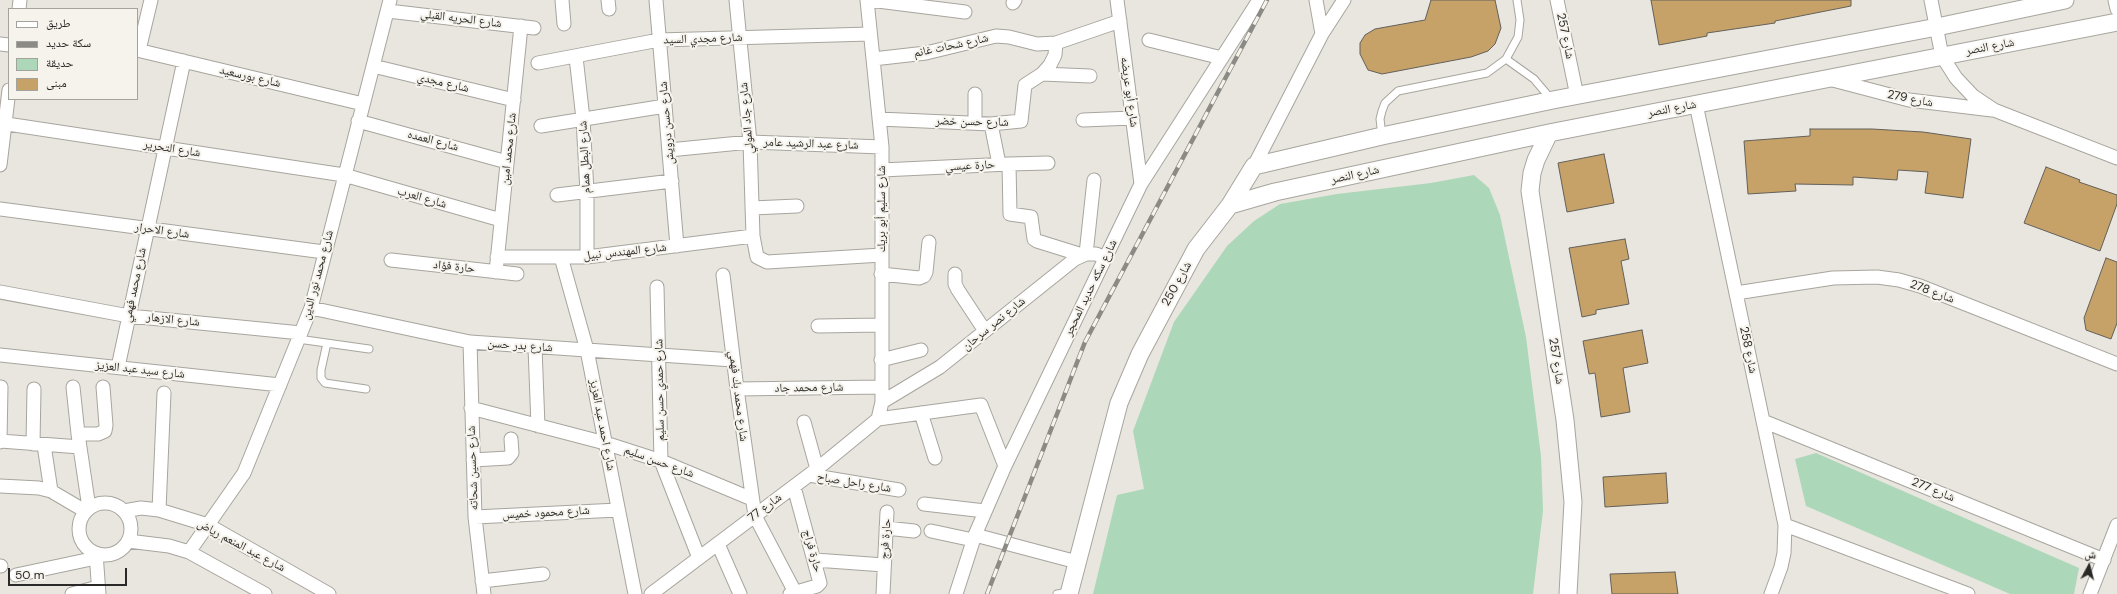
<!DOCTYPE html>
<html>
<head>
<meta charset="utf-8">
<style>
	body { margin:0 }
	#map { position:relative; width:2117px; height:594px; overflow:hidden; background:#e9e6df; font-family:"DM Sans","Noto Naskh Arabic",sans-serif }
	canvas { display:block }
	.legend { position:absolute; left:8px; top:8px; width:130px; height:92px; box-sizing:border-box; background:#f6f3ec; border:1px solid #a4a29d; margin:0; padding:5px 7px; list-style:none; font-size:12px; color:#2a2927 }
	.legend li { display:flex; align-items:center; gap:8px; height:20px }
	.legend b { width:20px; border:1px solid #a4a29d }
	.north { position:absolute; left:2069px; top:546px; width:40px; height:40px; -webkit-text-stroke:3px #f6f3ec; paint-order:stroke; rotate:7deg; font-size:11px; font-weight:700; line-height:16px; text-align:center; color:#2a2927 }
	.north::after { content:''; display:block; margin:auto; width:14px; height:18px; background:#2a2927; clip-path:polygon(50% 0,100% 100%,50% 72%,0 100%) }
	.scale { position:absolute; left:8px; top:568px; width:119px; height:18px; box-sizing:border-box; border:2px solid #2a2927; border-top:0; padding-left:5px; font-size:12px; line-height:14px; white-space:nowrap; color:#2a2927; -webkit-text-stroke:3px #f6f3ec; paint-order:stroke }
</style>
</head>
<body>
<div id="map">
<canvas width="2117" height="594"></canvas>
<ul class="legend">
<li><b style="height:5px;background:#fff"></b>طريق</li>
<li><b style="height:5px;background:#8c8a85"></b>سكة حديد</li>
<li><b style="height:11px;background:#acd8b9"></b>حديقة</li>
<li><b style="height:11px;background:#c6a269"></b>مبنى</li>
</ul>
<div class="north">ش</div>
<div class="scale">50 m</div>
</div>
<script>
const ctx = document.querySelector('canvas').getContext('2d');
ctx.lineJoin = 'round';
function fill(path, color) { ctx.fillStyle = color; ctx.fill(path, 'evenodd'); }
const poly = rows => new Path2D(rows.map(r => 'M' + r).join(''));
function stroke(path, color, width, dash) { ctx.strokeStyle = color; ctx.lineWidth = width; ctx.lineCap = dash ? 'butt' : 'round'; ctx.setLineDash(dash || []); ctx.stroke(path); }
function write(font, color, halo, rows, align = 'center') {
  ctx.font = font + ' "DM Sans","Noto Naskh Arabic",sans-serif'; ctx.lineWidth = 4; ctx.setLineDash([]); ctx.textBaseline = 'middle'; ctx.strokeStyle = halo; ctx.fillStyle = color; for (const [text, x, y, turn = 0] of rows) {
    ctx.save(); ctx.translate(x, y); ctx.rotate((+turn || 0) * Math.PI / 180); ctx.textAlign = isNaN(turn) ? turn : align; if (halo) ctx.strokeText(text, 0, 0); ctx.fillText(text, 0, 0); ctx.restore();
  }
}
const green = poly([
	[1474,175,1489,188,1500,215,1526,337,1541,456,1543,511,1533,594,1093,594,1117,495,1144,489,1133,431,1174,322,1227,246,1254,221,1280,204,1337,194,1431,183],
	[1816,453,2079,568,2074,594,2010,594,1806,506,1795,459]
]);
const building = poly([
	[1431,0,1495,0,1501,28,1495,44,1488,51,1471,57,1382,74,1368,70,1360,54,1360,43,1365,35,1375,29,1425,20,1431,0],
	[1651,0,1851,0,1851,6,1775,21,1775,23,1707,33,1707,36,1659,45,1651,0],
	[1810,129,1872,129,1923,132,1971,139,1963,198,1925,193,1928,172,1898,170,1897,180,1853,177,1853,185,1795,184,1796,191,1748,194,1744,141,1810,136,1810,129],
	[1604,154,1614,203,1567,212,1558,163,1604,154],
	[2046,167,2080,180,2079,182,2117,195,2117,204,2100,251,2024,223,2046,167],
	[1625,239,1629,259,1621,261,1629,304,1596,310,1596,314,1582,317,1569,248,1625,239],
	[2106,258,2117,262,2117,323,2111,339,2086,330,2084,318,2106,258],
	[1642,330,1648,363,1623,368,1630,412,1601,417,1595,373,1589,374,1583,341,1642,330],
	[1666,473,1668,503,1605,507,1603,477,1666,473],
	[1675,572,1678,594,1612,594,1610,574,1675,572]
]);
const service = poly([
	[1506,59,1534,79,1551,99],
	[1382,136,1380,119,1382,111,1385,103,1398,91,1487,73,1506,59,1518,37,1520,20,1517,0],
	[298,339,369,349],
	[327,343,321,370,321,378,325,383,366,389],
	[1057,594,1069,592]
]);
const minor = poly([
	[562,0,564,24],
	[608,0,609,9],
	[656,0,677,246],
	[736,0,750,142,753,236,757,257,767,262,882,255],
	[867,0,882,147,882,402,878,419],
	[870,0,965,12],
	[1117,0,1141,184],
	[1316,0,1322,34],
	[1557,0,1577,96],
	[1931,0,1942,56,1956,78,1973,96,1994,110,2117,158],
	[2115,0,2117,9],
	[1013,3,1015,0],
	[19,9,20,0],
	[388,11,534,28],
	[1149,40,1222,58],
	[0,44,9,45],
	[137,50,363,104],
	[139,50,151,0],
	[576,57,583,119,587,192,587,257],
	[873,59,926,53,996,36,1009,37,1037,44,1056,43,1120,21],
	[538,63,659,40,870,34],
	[373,66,514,100],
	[1042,74,1090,76],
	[1829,79,1909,100,1992,110],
	[1696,104,1785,525,1784,553,1781,567,1771,594],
	[879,119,991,124,1021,121,1025,85,1042,74,1050,65,1055,55,1056,43],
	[1083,120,1133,118],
	[358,121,507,162],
	[0,123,344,175,501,220],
	[975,123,975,94],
	[991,124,999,164],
	[541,126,665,106],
	[669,150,750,142,882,147],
	[1009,164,1048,163],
	[0,165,9,90],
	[1254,166,1322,34,1344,0],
	[882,170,1009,164,1010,214,1031,217,1034,239,1037,241,1082,255],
	[557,195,672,181],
	[752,208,797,206],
	[0,209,324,252],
	[1086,254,1094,180],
	[497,257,587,257,753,236],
	[561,257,587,350,635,594],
	[391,260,517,274],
	[496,272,521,26],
	[881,274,919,278,924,276,926,272,929,242],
	[955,274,955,284,958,290,985,331],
	[723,275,737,389,755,516,796,594],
	[657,287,661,461,699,558],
	[0,292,129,316,301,333],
	[1736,293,1833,278,1877,277,1899,280,1920,286,2117,364],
	[311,308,470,342,733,360],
	[818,326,881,325],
	[470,342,475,517,484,594],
	[535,347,538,426],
	[0,355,280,385],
	[881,360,921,350],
	[118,367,184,61],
	[73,387,78,434],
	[737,389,881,387],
	[882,402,940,367,1075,259,1086,254,1096,254,1106,258],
	[471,408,605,443,661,461,752,499],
	[921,413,935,458],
	[878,419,981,405,1005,466],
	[1763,421,2104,560],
	[804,422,817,469],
	[0,441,80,447],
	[0,442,1,387],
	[33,444,34,389],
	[44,445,51,491],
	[473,460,508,458,512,453,511,439],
	[809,475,899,490],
	[0,486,39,488,51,491,85,511],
	'79 529a26 26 0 1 1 52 0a26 26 0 1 1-52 0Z',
	[924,504,985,511],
	[89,508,78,434,98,434,105,431,106,425,103,387],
	[159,510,164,393],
	[124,511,141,508,159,510,208,525,329,594],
	[475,517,618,510],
	[1785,525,1968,594],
	[886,528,914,531],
	[931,531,973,540],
	[975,535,1077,562],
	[128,541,169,546,189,552,265,594],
	[718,544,740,594],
	[189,552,244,473,311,308,390,0],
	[96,553,99,594],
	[815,560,884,565],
	[0,566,1,566],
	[16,575,96,558],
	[482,581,543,574],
	[72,594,98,587],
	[651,594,817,469,878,419],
	[790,594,817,586,820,583,794,487],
	[883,594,887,512],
	[956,594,975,535,1005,466,1141,184,1259,0],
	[2090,594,2117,525]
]);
const tertiary = poly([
	[1549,133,1536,160,1532,173,1530,191,1565,420,1573,502,1568,594],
	[1230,205,1275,192,1549,133,2117,22],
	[1069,594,1119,403,1140,354,1196,249,1230,205,1254,166,1382,136,1553,100,1937,27,2065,0]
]);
const rail = poly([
	[987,594,1085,342,1267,0]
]);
const streetNames = [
	["شارع الحريه القبلي",461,19,7],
	["شارع 257",1565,36,78],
	["شارع مجدي السيد",703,39,-2],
	["شارع شحات غانم",951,46,-12],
	["شارع النصر",1990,47,-11],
	["شارع بورسعيد",250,77,13],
	["شارع مجدي",443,83,13],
	["شارع أبو عريضه",1129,92,82],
	["شارع 279",1910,99,11],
	["شارع النصر",1672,109,-11],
	["شارع جاد المولي",747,118,-95],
	["شارع حسن خضر",972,122,1],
	["شارع حسن درويش",667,123,-95],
	["شارع العمده",433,141,15],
	["شارع عبد الرشيد عامر",811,144,2],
	["شارع التحرير",172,149,9],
	["شارع محمد امين",509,149,-84],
	["شارع البطل همام",585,157,-93],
	["حارة عيسي",970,166,-3],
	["شارع النصر",1355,175,-12],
	["شارع العرب",422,198,16],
	["شارع سليم أبو بريك",882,209,-90],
	["شارع الاحرار",162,231,8],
	["شارع المهندس نبيل",625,252,-6],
	["حارة فؤاد",454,267,6],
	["شارع محمد نور الدين",318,275,-75],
	["شارع 250",1177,284,-61],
	["شارع محمد فهمي",135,285,-78],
	["شارع سكه حديد المحجر",1091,288,-64],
	["شارع 278",1932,292,20],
	["شارع الازهار",173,320,6],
	["شارع نصر سرحان",994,324,-39],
	["شارع بدر حسن",520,346,4],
	["شارع 258",1748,350,78],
	["شارع 257",1556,361,81],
	["شارع سيد عبد العزيز",140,370,6],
	["شارع محمد جاد",809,388,-1],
	["شارع حمدي حسن سليم",660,390,-91],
	["شارع محمد بك فهمي",738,396,83],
	["شارع احمد عبد العزيز",602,425,79],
	["شارع حسن سليم",659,462,20],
	["شارع حسين شحاته",473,468,-92],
	["شارع راحل صباح",854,483,9],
	["شارع 277",1933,490,22],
	["شارع 77",765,508,-37],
	["شارع محمود خميس",546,513,-3],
	["حارة فرج",886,539,-86],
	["شارع عبد المنعم رياض",241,546,28],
	["حارة فراج",812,551,74]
];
fill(green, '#acd8b9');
fill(building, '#c6a269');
stroke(building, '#63605a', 1);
stroke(service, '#a8a59e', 9);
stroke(minor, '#a8a59e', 15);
stroke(tertiary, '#a8a59e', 19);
stroke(service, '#fff', 7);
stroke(minor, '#fff', 13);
stroke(tertiary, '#fff', 17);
stroke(rail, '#8c8a85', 4.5);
stroke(rail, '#f6f3ec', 3, [9]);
write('12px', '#2a2927', '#f6f3ec', streetNames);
</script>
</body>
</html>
